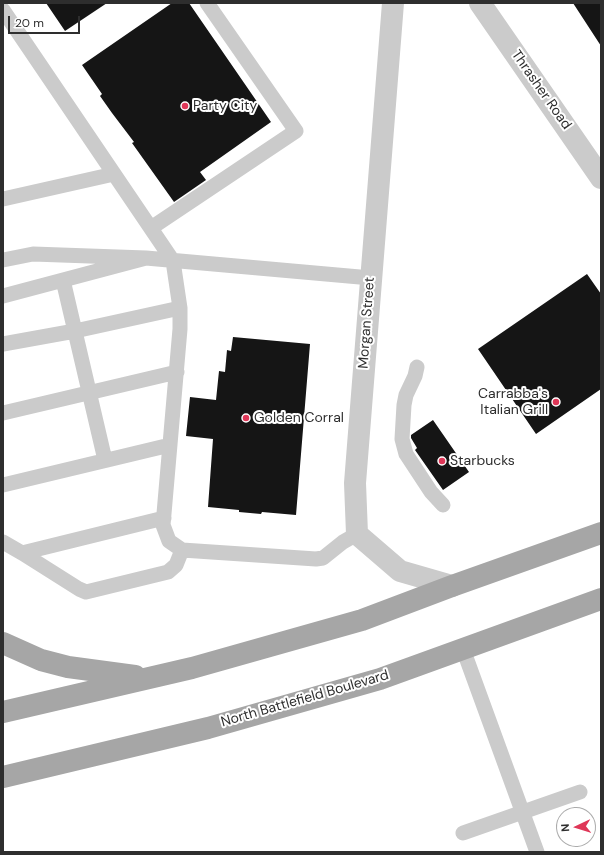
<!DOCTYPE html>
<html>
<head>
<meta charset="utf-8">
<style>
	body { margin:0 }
	#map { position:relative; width:604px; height:855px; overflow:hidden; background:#fff; font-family:"DM Sans",sans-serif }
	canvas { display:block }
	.frame { position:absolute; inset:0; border:4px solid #2e2e2e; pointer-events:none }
	.north { position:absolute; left:556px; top:807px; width:40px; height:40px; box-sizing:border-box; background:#fff; border:1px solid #ababab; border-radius:50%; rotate:266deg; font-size:11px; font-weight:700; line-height:16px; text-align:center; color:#2e2e2e }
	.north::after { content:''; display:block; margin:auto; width:14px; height:18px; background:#df3758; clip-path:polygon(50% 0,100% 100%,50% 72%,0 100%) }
	.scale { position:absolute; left:8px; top:16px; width:72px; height:18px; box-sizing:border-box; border:2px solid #2e2e2e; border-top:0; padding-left:5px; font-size:12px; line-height:14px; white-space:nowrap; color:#2e2e2e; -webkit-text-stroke:3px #fff; paint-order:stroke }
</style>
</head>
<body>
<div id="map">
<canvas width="604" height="855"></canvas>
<div class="frame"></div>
<div class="north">N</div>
<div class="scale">20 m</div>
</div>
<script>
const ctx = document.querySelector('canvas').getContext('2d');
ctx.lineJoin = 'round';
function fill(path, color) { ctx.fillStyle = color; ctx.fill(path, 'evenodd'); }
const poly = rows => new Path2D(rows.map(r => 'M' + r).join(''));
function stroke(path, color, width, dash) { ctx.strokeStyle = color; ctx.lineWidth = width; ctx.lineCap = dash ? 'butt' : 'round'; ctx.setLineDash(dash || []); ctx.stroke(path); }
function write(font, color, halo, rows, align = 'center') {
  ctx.font = font + ' "DM Sans",sans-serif'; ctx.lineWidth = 4; ctx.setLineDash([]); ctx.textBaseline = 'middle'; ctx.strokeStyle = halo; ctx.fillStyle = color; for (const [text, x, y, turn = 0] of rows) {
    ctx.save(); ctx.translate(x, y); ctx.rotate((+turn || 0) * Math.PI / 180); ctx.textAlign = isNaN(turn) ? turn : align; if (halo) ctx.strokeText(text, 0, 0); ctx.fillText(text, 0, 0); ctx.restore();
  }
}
const building = poly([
	[46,3,107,3,65,31],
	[172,3,189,3,271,122,200,172,206,180,174,202,132,143,134,142,112,113,100,96,102,94,82,65],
	[573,3,601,3,601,46],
	[587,274,601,294,601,389,536,434,478,349],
	[233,337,310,344,296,515,262,512,261,514,239,512,239,510,208,507,213,439,186,436,190,397,216,400,219,371,225,372,227,350,231,351],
	[433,420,469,472,443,490,415,450,417,448,411,438,411,435]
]);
const lane = poly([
	[3,10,173,261,180,308,180,329,163,525,169,541,182,550,316,559,323,558,343,542,357,534],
	[3,199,114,174],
	[151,228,296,131,207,3],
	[146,258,371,278],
	[3,260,33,254,146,258,3,296],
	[63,280,105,460],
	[3,344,75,331,180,308],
	[417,367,415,376,406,395,404,405,402,439,406,454,431,492,443,505],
	[3,413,177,372],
	[3,485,170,445],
	[3,542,22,553,79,589,86,592,168,572,176,565,182,550],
	[22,553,164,518],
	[463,649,537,852],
	[463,833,580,792]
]);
const street = poly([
	[393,3,355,483,357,534,400,571,452,586],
	[480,3,601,178]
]);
const primary = poly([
	[3,643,41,660,68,667,135,676],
	[3,712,192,668,362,620,452,586,601,533],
	[3,777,208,728,380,679,601,599]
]);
const markers = [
	[185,106,4,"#df3758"],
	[556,402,4,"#df3758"],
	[246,418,4,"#df3758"],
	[442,461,4,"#df3758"]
];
const streetNames = [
	["Thrasher Road",541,90,55],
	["Morgan Street",367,323,-86],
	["North Battlefield Boulevard",305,699,-16]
];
const poiNames = [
	["Party City",193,106],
	["Carrabba's",548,394,"right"],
	["Italian Grill",548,410,"right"],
	["Golden Corral",254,418],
	["Starbucks",450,461]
];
fill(building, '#151515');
stroke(lane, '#cbcbcb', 15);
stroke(street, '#cbcbcb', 22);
stroke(primary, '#a6a6a6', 22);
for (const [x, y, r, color] of markers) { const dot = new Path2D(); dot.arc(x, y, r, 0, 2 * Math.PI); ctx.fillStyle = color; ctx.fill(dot); stroke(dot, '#fff', 1.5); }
write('14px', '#2e2e2e', '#fff', streetNames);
write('14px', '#2e2e2e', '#fff', poiNames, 'left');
</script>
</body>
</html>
